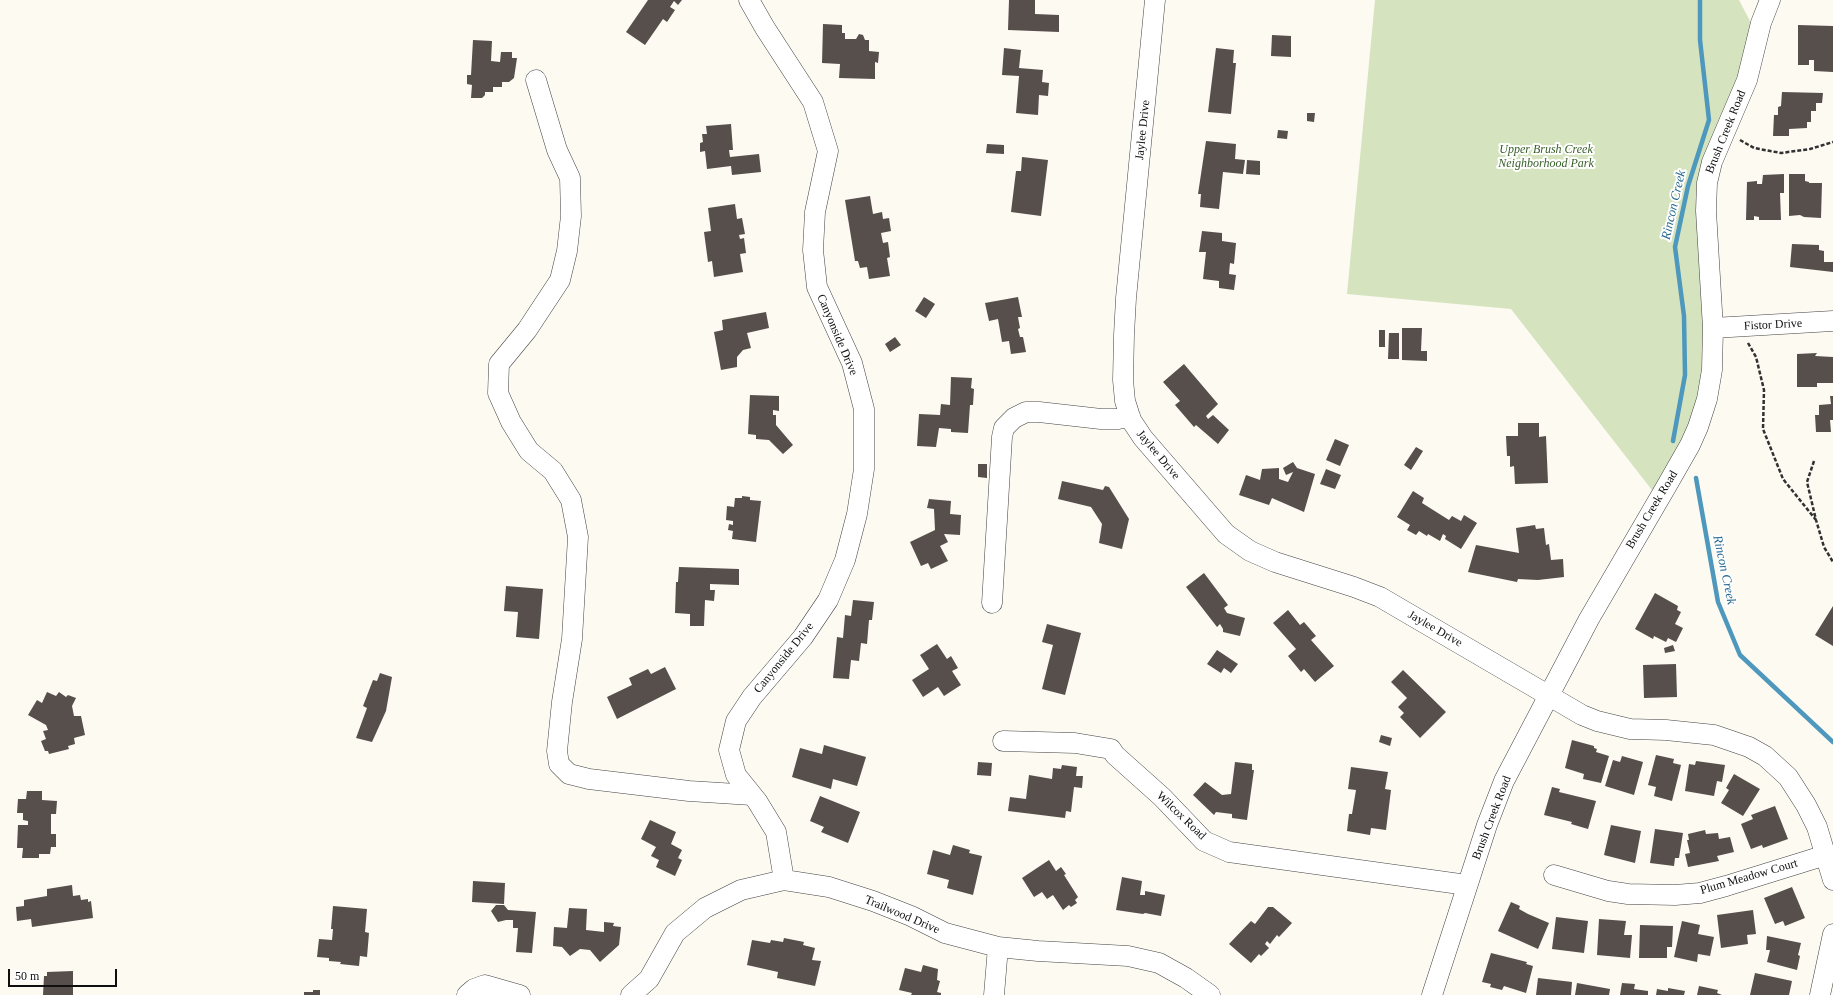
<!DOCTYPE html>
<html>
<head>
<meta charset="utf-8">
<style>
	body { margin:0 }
	#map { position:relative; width:1833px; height:995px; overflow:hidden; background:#fdfaf2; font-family:Georgia,serif }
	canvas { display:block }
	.scale { position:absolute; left:8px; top:969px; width:109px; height:18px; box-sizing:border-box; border:2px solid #0f0f0f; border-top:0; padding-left:5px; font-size:12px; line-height:14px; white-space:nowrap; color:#0f0f0f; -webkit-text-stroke:3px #fff; paint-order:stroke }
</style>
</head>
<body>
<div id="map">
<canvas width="1833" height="995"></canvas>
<div class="scale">50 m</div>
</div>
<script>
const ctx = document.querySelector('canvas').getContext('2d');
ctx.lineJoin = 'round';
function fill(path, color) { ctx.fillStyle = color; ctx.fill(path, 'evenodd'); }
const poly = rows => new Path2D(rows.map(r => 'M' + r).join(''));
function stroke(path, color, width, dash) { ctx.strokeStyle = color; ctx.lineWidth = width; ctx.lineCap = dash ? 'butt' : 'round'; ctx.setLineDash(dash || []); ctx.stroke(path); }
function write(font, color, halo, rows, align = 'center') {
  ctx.font = font + ' Georgia,serif'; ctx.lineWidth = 4; ctx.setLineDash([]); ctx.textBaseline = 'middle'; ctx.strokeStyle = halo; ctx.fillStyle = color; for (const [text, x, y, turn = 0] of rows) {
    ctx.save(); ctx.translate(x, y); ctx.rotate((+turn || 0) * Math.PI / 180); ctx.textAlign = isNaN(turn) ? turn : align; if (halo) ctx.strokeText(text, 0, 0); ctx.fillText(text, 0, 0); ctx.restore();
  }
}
const green = poly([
	[1375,0,1739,0,1751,23,1742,83,1712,150,1709,364,1703,396,1655,494,1511,309,1347,294]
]);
const stream = poly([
	[1673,441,1685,375,1684,316,1675,247,1688,186,1709,120,1700,40,1700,0],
	[1696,478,1718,602,1740,655,1833,742]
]);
const building = poly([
	[648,0,682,0,678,5,674,1,670,7,675,10,667,22,663,19,645,45,626,32],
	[1009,0,1035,0,1035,14,1059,15,1059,32,1008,30],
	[823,24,842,25,842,33,845,33,845,39,856,39,859,34,863,35,865,40,869,40,869,51,879,52,878,63,875,62,875,79,839,78,840,64,822,63],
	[1798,25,1833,26,1833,72,1814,71,1814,60,1809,60,1809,65,1798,65],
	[1272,35,1291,36,1291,57,1271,56],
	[473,40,492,41,491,61,500,62,501,52,512,52,512,58,517,58,514,78,509,82,502,82,502,87,493,87,493,92,485,92,485,95,482,98,471,98,472,85,467,84,467,75,471,75],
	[1004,48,1021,50,1019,68,1043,70,1042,82,1049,83,1048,96,1039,95,1038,115,1016,113,1019,76,1002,75],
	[1216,48,1234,50,1233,63,1236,63,1231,114,1208,112],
	[1782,92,1823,93,1822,103,1816,103,1816,111,1811,111,1811,122,1807,122,1807,128,1789,129,1789,136,1773,136,1774,115,1778,115,1778,107,1781,106],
	[1307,113,1315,113,1314,122,1307,121],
	[731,124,733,150,729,150,730,157,759,154,761,172,732,175,731,166,707,169,705,151,700,152,700,143,703,142,702,134,707,134,706,126],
	[1278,130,1288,131,1287,139,1277,138],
	[1206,141,1236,144,1235,159,1245,160,1243,174,1223,172,1219,209,1200,207,1201,194,1198,194],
	[987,144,1004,145,1004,154,986,153],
	[1022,157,1048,160,1041,216,1011,212,1016,171,1021,171],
	[1247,160,1260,161,1260,175,1246,174],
	[1784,174,1784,193,1780,193,1781,220,1759,220,1759,217,1754,216,1754,220,1746,220,1747,182,1757,181,1757,184,1762,184,1763,175],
	[1789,174,1805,174,1805,181,1809,182,1809,183,1822,183,1821,218,1804,217,1800,215,1789,216],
	[870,196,873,214,882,212,883,219,889,218,891,231,881,233,883,243,888,242,890,257,887,258,890,276,869,279,867,267,860,268,858,261,855,261,845,200],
	[735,204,737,219,742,218,745,234,739,235,740,239,744,238,746,253,740,254,743,272,714,277,712,261,708,262,704,232,711,231,708,208],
	[1202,231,1222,233,1222,241,1236,243,1234,264,1230,263,1229,274,1236,275,1234,290,1219,288,1219,281,1203,279,1206,252,1199,252],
	[1792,244,1819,245,1819,250,1824,251,1824,262,1833,262,1833,272,1790,267],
	[924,297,935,304,926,318,915,311],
	[1018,297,1022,317,1018,317,1020,328,1018,329,1020,337,1023,337,1026,352,1011,354,1009,341,1002,342,998,319,989,321,985,303],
	[766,312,769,328,747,333,751,348,743,350,737,357,737,367,721,370,714,332,723,330,722,320],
	[1402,328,1422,328,1421,351,1427,351,1427,361,1402,360],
	[1379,330,1385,330,1385,347,1379,347],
	[1389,333,1399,333,1399,359,1388,359],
	[895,337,901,345,890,352,885,344],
	[1817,353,1815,356,1833,357,1833,383,1817,383,1817,387,1797,387,1797,354],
	[1184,364,1218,404,1206,416,1208,419,1213,415,1229,430,1218,444,1196,425,1194,427,1175,405,1180,401,1163,382],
	[951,377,972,378,971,388,974,389,973,405,970,405,968,433,951,432,951,429,939,428,936,447,917,446,919,414,940,415,941,404,950,405],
	[750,395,779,396,779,411,773,410,773,415,776,415,776,425,793,445,783,454,769,440,756,439,756,435,748,434],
	[1830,396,1833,396,1833,420,1830,420,1831,432,1816,432,1815,415,1819,415,1819,405,1831,404],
	[1518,423,1539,423,1539,437,1546,436,1548,483,1515,484,1514,466,1510,467,1510,456,1507,456,1506,436,1518,436],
	[1335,439,1349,445,1340,466,1326,460],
	[1416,447,1423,451,1411,470,1404,465],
	[1293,462,1297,468,1315,474,1304,512,1272,498,1269,505,1239,495,1246,475,1260,480,1262,469,1279,468,1279,479,1288,482,1293,472,1286,475,1283,468],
	[978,464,987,464,987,478,978,477],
	[1326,469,1341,475,1335,489,1320,484],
	[1062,481,1103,490,1105,486,1109,487,1129,519,1122,549,1099,543,1102,524,1091,507,1058,499],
	[1413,491,1424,498,1422,503,1449,520,1452,516,1461,521,1464,515,1477,523,1461,549,1445,539,1446,536,1443,534,1440,541,1428,534,1427,536,1419,531,1416,535,1407,530,1410,525,1397,517],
	[742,496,750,497,750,500,761,501,756,542,732,539,733,531,728,530,729,524,733,525,733,521,726,520,727,506,734,507,735,498,742,498],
	[929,499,951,501,950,514,961,515,960,535,944,534,948,542,940,546,948,561,931,569,928,563,921,566,910,542,935,530,934,509,927,508],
	[1535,525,1536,529,1544,528,1546,545,1549,544,1551,560,1563,559,1564,577,1538,580,1518,579,1517,582,1468,572,1476,545,1519,553,1516,528],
	[679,567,739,569,739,585,710,584,710,590,715,590,714,601,705,600,704,626,690,626,690,614,675,613,676,582,678,582],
	[1204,573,1228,605,1224,608,1227,613,1245,618,1240,636,1223,632,1223,629,1220,624,1217,627,1186,587],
	[506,586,543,589,539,639,516,637,518,612,504,611],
	[1655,593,1678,606,1677,610,1681,612,1675,624,1683,628,1676,642,1668,638,1666,642,1654,636,1653,639,1635,629],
	[853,600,874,602,872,620,869,620,867,644,861,643,859,661,851,660,849,679,833,678,837,637,843,638,845,615,851,616],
	[1833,606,1833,646,1815,635],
	[1288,610,1300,625,1304,622,1316,636,1311,640,1334,666,1315,682,1304,669,1301,672,1288,656,1296,649,1273,623],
	[1047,624,1081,633,1065,695,1042,689,1053,645,1042,642],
	[937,644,947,659,951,656,958,668,952,671,961,685,944,696,938,687,923,697,912,680,929,669,920,655],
	[1673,645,1675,651,1665,653,1664,648],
	[1217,650,1238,664,1231,673,1224,668,1221,673,1207,664],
	[1676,664,1677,697,1644,698,1643,665],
	[665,667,676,689,617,719,607,697,632,685,629,678,648,669,651,674],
	[1403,670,1446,712,1420,738,1400,717,1404,713,1398,707,1407,698,1391,682],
	[380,673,392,677,386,711,372,742,356,738,367,708,363,706,373,680,377,681],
	[47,692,56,696,59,692,66,697,68,695,76,698,72,706,74,716,81,716,85,735,74,738,75,744,68,746,69,749,49,754,48,751,45,751,41,741,46,739,43,731,48,730,46,725,28,715,37,700,42,703],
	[1381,735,1392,738,1390,746,1379,742],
	[1572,740,1594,746,1594,748,1597,749,1596,752,1609,756,1601,783,1583,779,1584,774,1565,768],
	[824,745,866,757,857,786,833,779,831,789,792,777,800,748,822,754],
	[1656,755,1674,759,1673,763,1681,765,1672,801,1654,796,1656,787,1648,785],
	[1622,756,1643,762,1634,795,1605,786,1613,760,1620,762],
	[1696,761,1725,765,1722,782,1717,781,1714,796,1685,791,1689,764,1695,765],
	[978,762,992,763,991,776,977,775],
	[1235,762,1252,764,1252,770,1254,770,1247,820,1232,818,1232,814,1216,812,1214,815,1193,795,1205,782,1222,795,1231,794],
	[1062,765,1077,767,1076,776,1083,776,1082,788,1074,787,1071,812,1066,811,1065,818,1008,811,1010,797,1026,799,1029,775,1052,779,1053,768,1061,769],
	[1351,767,1388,772,1385,789,1391,790,1386,830,1371,828,1370,835,1347,831,1349,814,1352,814,1356,790,1348,789],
	[1734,774,1760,789,1743,816,1721,803,1729,790,1726,788],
	[1552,787,1560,789,1559,792,1596,801,1588,829,1571,824,1572,822,1544,815],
	[27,791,42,791,42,800,57,801,56,814,51,814,51,834,56,834,56,847,51,847,50,854,39,854,39,858,22,858,23,848,17,848,18,825,28,825,28,821,23,820,23,813,17,813,18,799,26,799],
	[820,796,860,812,848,843,821,832,824,827,810,821],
	[1775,806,1788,839,1763,848,1762,845,1751,849,1741,824,1753,819,1751,815],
	[650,820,676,832,671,844,682,850,678,858,682,860,675,876,656,867,659,860,651,856,656,847,641,839],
	[1611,825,1641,831,1635,863,1604,855],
	[1655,829,1683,833,1679,858,1675,858,1674,866,1650,863],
	[1705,830,1706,834,1718,833,1719,839,1730,837,1734,852,1717,856,1719,861,1688,867,1685,854,1690,853,1687,840,1689,840,1688,834],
	[953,845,970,850,969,853,982,856,973,895,947,888,949,880,927,874,933,850,950,855],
	[1049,860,1056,871,1061,867,1066,874,1064,875,1078,897,1075,900,1077,903,1071,907,1069,905,1063,910,1053,895,1047,899,1042,892,1034,897,1022,878],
	[1122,877,1142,881,1140,895,1145,895,1145,891,1165,895,1161,916,1145,913,1143,914,1116,910],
	[473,881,505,883,504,904,472,902],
	[72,885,73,896,80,895,81,900,88,899,88,902,91,901,93,918,32,927,31,919,17,921,16,907,24,906,24,900,47,896,47,889],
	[1792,887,1805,918,1785,926,1783,921,1775,924,1764,898],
	[1511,902,1520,906,1519,909,1528,914,1549,923,1538,949,1498,931],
	[496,905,504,905,508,910,536,912,532,953,516,952,518,928,513,928,513,920,506,920,498,922,491,911],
	[333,906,367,909,365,932,369,933,367,957,360,956,359,966,340,964,341,962,329,961,329,958,317,957,319,939,332,940,333,929,331,929],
	[1268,907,1273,907,1292,923,1279,937,1277,935,1270,944,1267,941,1265,944,1269,948,1261,956,1259,954,1251,963,1229,944,1251,921,1255,924],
	[569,908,587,909,586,930,604,932,604,922,614,923,613,926,621,927,619,945,600,962,590,950,580,949,570,956,562,947,553,946,554,927,567,928],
	[1753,910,1756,934,1747,935,1748,944,1721,948,1717,915],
	[1556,917,1588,921,1584,953,1552,949],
	[1599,919,1626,921,1624,935,1632,935,1630,958,1597,955],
	[1682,921,1700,925,1698,934,1714,937,1710,956,1698,954,1697,962,1674,957],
	[1640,925,1673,926,1672,947,1667,947,1667,958,1639,958],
	[1767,936,1801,943,1798,955,1800,956,1797,970,1767,962,1770,950,1766,950],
	[784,938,804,942,803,945,815,948,812,960,821,961,815,986,777,978,778,972,747,965,752,940,770,943,771,940,783,942],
	[1491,953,1527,962,1526,964,1533,966,1526,993,1504,986,1502,990,1490,987,1491,984,1482,982],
	[923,965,938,969,937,980,940,981,937,992,941,993,941,995,911,995,912,993,899,990,905,968,921,972],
	[73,971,73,995,43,995,44,976,47,976,47,972],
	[1755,973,1792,981,1789,995,1750,995],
	[1538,978,1572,982,1571,995,1536,995],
	[1577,983,1610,989,1609,995,1575,995],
	[1622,983,1635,984,1634,989,1648,991,1648,995,1620,995],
	[1699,986,1718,990,1717,993,1722,995,1697,995],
	[1668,988,1685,991,1684,995,1656,995,1657,989,1668,991],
	[313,990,320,990,320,995,304,995,304,992,313,992]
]);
const path = poly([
	[1740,140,1754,148,1781,153,1810,149,1833,142],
	[1748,343,1756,357,1764,390,1763,429,1783,479,1816,520],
	[1814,461,1807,482,1816,520,1824,547,1833,562]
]);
const minor = poly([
	[749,0,765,28,813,102,828,151,815,212,813,250,817,287,852,363,864,409,864,469,857,514,845,560,828,600,803,637,752,697,736,721,729,750,736,775,757,801,776,832,784,880],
	[1155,0,1126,298,1124,335,1123,380,1125,401,1131,420,1143,438,1226,534,1250,551,1275,562,1354,587,1380,597,1582,715,1597,721,1630,729,1666,730,1714,735,1749,747,1765,756,1788,777,1806,805,1817,827,1833,880],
	[536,80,557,150,570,178,571,216,567,251,560,280,527,330,499,364,498,393,511,422,529,451,553,471,571,500,578,537,572,639,562,702,557,751,559,764,569,774,589,779,689,791,752,795],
	[1713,328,1833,321],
	[992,603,1002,437,1004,428,1014,418,1026,412,1039,412,1101,419,1118,419,1130,416],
	[1003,741,1075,743,1111,749,1115,755,1162,797,1204,841,1229,852,1467,885],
	[1554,875,1608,891,1628,894,1675,895,1700,893,1726,886,1826,855],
	[467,995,474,989,485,985,520,995],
	[631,995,649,979,675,933,705,908,741,890,784,880,829,887,873,901,911,916,945,933,998,947,1038,951,1128,956,1159,963,1186,978,1210,995],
	[994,995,998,947],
	[1432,995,1487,825,1504,781,1589,619,1666,487,1690,445,1698,427,1707,399,1712,370,1713,328,1706,211,1707,183,1712,162,1747,80,1761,23,1770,0],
	[1820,995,1833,934]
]);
const streetNames = [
	["Jaylee Drive",1143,130,-84],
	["Brush Creek Road",1726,132,-68],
	["Fistor Drive",1773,325,-3],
	["Canyonside Drive",837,335,67],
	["Jaylee Drive",1158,455,50],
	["Brush Creek Road",1652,510,-59],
	["Jaylee Drive",1435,629,30],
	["Canyonside Drive",784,658,-51],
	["Wilcox Road",1181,816,44],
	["Brush Creek Road",1492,818,-69],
	["Plum Meadow Court",1749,877,-16],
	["Trailwood Drive",902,915,23]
];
const parkNames = [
	["Upper Brush Creek",1546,150],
	["Neighborhood Park",1546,164]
];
const waterNames = [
	["Rincon Creek",1674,205,-77],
	["Rincon Creek",1724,570,78]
];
fill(green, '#d5e4bf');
stroke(stream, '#4d98bc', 4.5);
fill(building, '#564f4c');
stroke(minor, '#424242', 21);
stroke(path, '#313131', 2.5, [4, 2]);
stroke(minor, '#fff', 20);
write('12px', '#0f0f0f', '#fff', streetNames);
write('italic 12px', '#365e27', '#fff', parkNames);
write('italic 13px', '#276a91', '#fff', waterNames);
</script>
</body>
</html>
